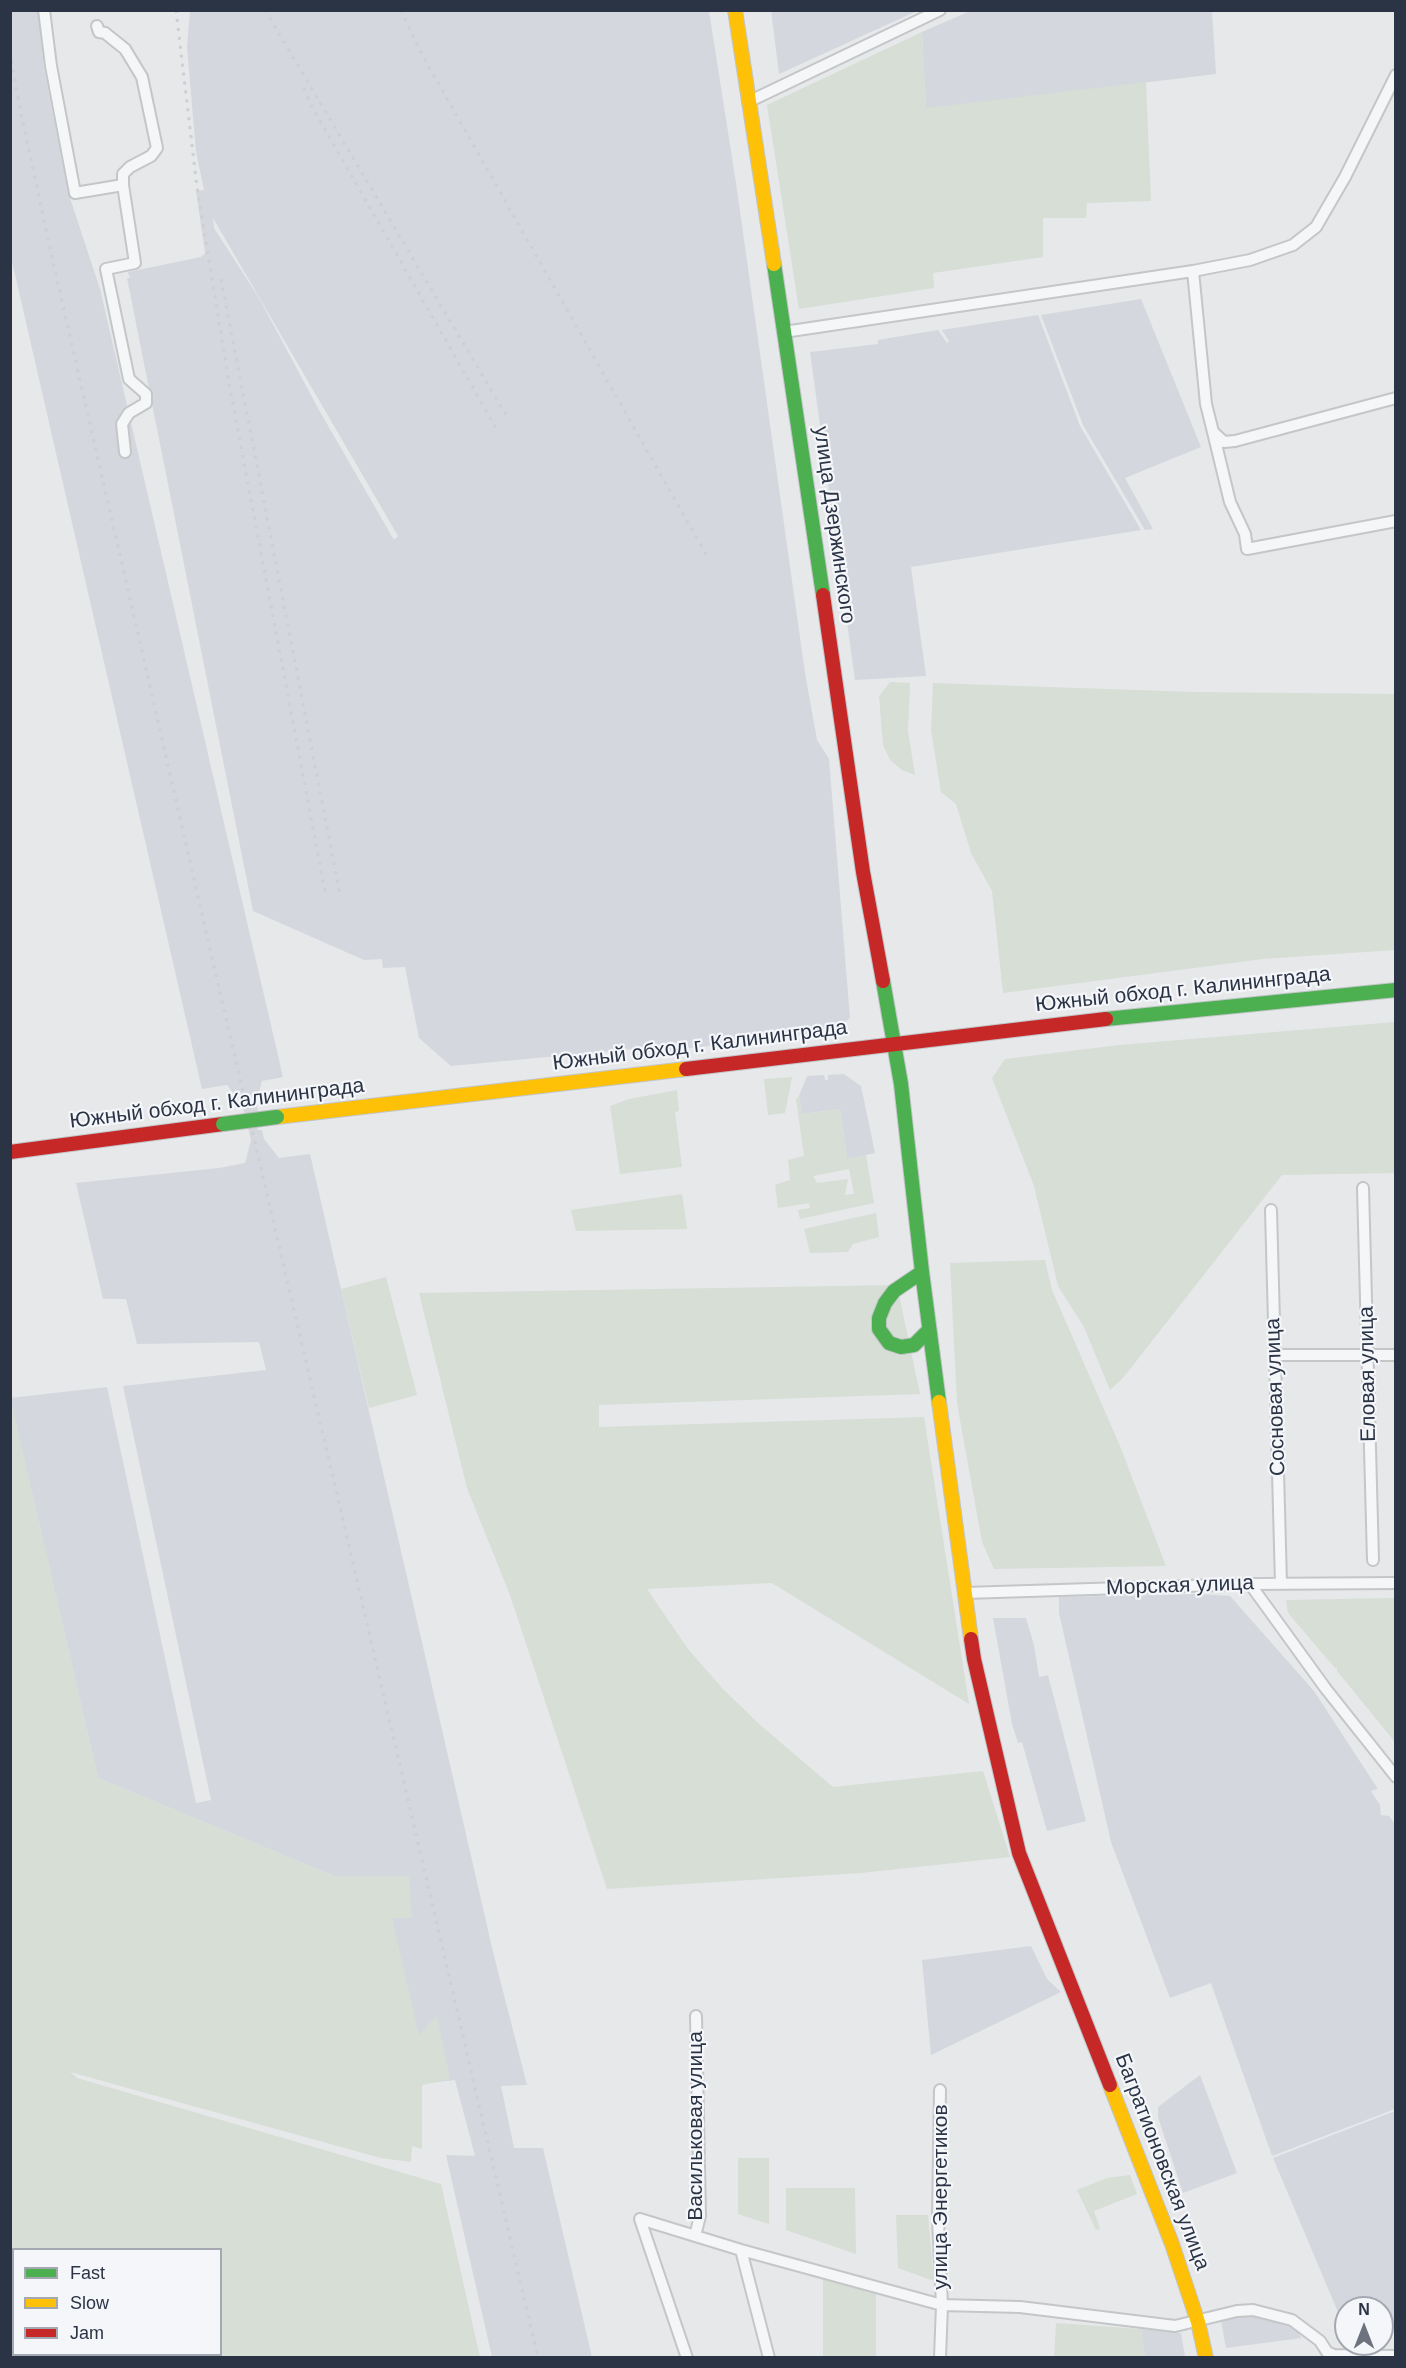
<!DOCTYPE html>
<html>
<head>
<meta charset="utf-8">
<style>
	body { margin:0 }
	#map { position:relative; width:1406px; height:2368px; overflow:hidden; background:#e6e8ea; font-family:Helvetica,sans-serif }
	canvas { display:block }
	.frame { position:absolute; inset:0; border:12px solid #2b3445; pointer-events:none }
	.legend { position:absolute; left:12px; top:2248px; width:210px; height:108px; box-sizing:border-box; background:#f4f6f9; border:2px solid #a4a8b1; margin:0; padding:8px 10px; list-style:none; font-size:18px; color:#2b3445 }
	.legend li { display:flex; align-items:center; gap:12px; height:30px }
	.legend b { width:30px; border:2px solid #a4a8b1 }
	.north { position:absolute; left:1334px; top:2296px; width:60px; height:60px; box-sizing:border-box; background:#f4f6f9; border:2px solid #a4a8b1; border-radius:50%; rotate:0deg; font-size:16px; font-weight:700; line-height:24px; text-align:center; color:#2b3445 }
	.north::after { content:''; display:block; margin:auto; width:21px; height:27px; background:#6c737f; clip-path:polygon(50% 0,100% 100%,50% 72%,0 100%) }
</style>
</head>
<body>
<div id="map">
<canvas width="1406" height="2368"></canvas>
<div class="frame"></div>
<ul class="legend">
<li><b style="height:8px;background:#4caf50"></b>Fast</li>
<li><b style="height:8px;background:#ffc107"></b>Slow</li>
<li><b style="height:8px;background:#c62828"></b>Jam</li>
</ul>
<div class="north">N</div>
</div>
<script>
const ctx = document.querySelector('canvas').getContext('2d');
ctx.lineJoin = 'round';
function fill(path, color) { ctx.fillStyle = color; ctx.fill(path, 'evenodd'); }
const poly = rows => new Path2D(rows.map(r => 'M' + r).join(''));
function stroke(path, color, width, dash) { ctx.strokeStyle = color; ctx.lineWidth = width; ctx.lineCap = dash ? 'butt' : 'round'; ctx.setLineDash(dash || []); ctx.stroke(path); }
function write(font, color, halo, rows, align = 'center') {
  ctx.font = font + ' Helvetica,sans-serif'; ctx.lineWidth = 4.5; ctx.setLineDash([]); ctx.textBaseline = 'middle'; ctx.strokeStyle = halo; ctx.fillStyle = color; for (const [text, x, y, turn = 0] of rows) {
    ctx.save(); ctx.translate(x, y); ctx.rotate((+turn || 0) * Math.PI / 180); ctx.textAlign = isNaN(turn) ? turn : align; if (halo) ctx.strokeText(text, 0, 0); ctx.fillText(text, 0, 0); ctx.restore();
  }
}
const built = poly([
	[38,10,44,68,68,192,100,289,283,1077,262,1081,256,1103,258,1112,254,1112,258,1130,262,1130,264,1139,279,1158,310,1154,493,1952,527,2085,501,2086,514,2148,543,2148,592,2357,492,2357,446,2155,475,2156,455,2080,429,2083,387,1898,98,1778,10,1398,107,1387,196,1803,211,1800,123,1386,266,1370,259,1342,137,1344,126,1299,103,1299,76,1183,219,1168,245,1163,251,1140,242,1104,227,1085,202,1089,11,257,11,11],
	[771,10,917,10,917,11,779,74],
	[190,11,709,11,736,183,805,673,817,740,829,759,850,1018,835,1031,674,1050,655,1047,451,1066,419,1038,405,967,383,968,382,959,364,960,253,911,127,278,130,278,128,272,201,257,205,253,196,191,204,190,196,152,187,47],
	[213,218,398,536,394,540,319,410,259,298,214,228],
	[970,11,1212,11,1216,74,926,109,922,32],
	[1141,299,1201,447,1125,478,1153,529,1145,530,1083,425,1041,315],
	[1038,315,1080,426,1141,530,911,567,926,676,855,680,810,352,878,344,878,340,938,330,947,343,949,341,942,330],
	[844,1074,861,1086,875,1153,847,1159,840,1109,802,1114,799,1096,807,1076,824,1075,825,1080,828,1080,828,1075],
	[1198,1594,1230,1596,1314,1691,1378,1789,1371,1791,1380,1805,1381,1815,1389,1816,1395,1824,1395,2109,1272,2156,1211,1983,1170,1998,1111,1842,1059,1613,1059,1597],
	[993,1618,1026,1618,1034,1645,1039,1677,1048,1675,1086,1821,1047,1831,1022,1742,1018,1743,1012,1724],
	[1031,1946,1047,1979,1061,1992,931,2055,922,1960],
	[1200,2075,1237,2173,1183,2193,1158,2117,1158,2107],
	[1395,2111,1395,2325,1382,2330,1382,2308,1346,2308,1346,2331,1273,2158],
	[1238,2316,1260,2316,1293,2325,1302,2338,1226,2348,1221,2321],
	[1141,2329,1181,2333,1185,2357,1145,2357]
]);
const green = poly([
	[922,32,926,108,1146,82,1151,201,1087,203,1086,218,1043,218,1043,257,933,273,934,288,799,309,767,105],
	[890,682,910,683,908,731,915,775,902,770,890,760,883,745,879,696],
	[933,683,1194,692,1395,694,1395,950,1263,959,1003,993,992,891,971,853,956,804,941,792,931,730],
	[1395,1022,1395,1173,1282,1175,1123,1378,1110,1390,1084,1327,1058,1286,1034,1186,992,1078,1005,1059,1119,1045],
	[792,1077,785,1113,768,1115,764,1079],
	[677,1090,679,1111,675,1112,682,1167,620,1174,610,1106,629,1099],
	[799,1096,802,1114,840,1109,847,1159,866,1155,874,1203,800,1219,798,1210,810,1208,809,1203,778,1208,775,1185,790,1180,788,1160,804,1156,796,1099],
	[849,1169,854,1194,845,1195,848,1179,817,1183,813,1176],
	[682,1194,687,1229,576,1231,571,1210],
	[876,1213,879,1237,853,1244,848,1252,810,1253,804,1229],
	[1045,1260,1052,1290,1120,1446,1166,1566,994,1569,982,1542,957,1403,950,1263],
	[386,1277,417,1395,369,1408,341,1289],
	[897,1285,920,1394,599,1405,599,1427,924,1417,969,1704,772,1583,647,1589,688,1649,723,1689,759,1724,833,1787,983,1771,1010,1857,861,1873,607,1889,510,1595,467,1488,419,1293],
	[11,1401,98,1778,334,1876,409,1876,412,1918,392,1918,419,2035,437,2015,450,2079,422,2085,422,2149,412,2146,411,2162,381,2158,70,2072,77,2078,441,2184,480,2357,11,2357],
	[14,2250,220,2250,220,2354,14,2354],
	[1395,1598,1396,1598,1395,1742,1337,1671,1337,1667,1335,1668,1288,1613,1286,1600],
	[738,2158,769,2158,769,2224,738,2214],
	[1130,2175,1137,2194,1094,2211,1100,2229,1096,2230,1077,2190,1107,2178],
	[786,2188,855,2188,856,2254,786,2230],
	[896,2215,928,2215,934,2281,898,2268],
	[823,2275,876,2291,876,2357,823,2358],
	[1056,2323,1141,2329,1145,2357,1054,2357]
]);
const street = poly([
	[44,10,51,66,75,193,123,185,123,174,130,167,151,156,157,148,142,77,125,49,105,33,99,32,97,26],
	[748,102,940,10],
	[123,185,135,263,106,269,129,379,146,394,146,403,129,413,122,424,125,452],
	[1193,271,1206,404,1213,432,1224,442,1235,441,1396,398],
	[784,332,1193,271,1250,260,1293,245,1316,227,1345,177,1396,75],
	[1213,432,1230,502,1245,534,1247,549,1396,521],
	[1363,1188,1373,1560],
	[1271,1210,1281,1584],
	[1275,1355,1396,1355],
	[1250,1584,1326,1689,1396,1777],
	[965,1593,1250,1584,1396,1583],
	[640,2219,741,2250,942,2305,1020,2307,1175,2326,1237,2311,1253,2310,1292,2320,1320,2341,1327,2352,1334,2355,1396,2356],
	[640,2219,687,2358],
	[695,2236,700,2216,696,2016],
	[741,2250,769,2358],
	[940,2358,942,2305,938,2220,940,2090]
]);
const fast = poly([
	[774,264,823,595],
	[883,981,901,1084,922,1272,939,1402],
	[1106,1019,1396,990],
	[922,1272,894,1291,885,1303,879,1318,879,1329,889,1343,901,1347,914,1345,929,1330]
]);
const slow = poly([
	[735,10,774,264],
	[277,1117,686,1069],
	[939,1402,971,1639],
	[1110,2085,1172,2244,1198,2322,1206,2358]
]);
const jam = poly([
	[823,595,863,872,883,981],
	[686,1069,1106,1019],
	[10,1152,223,1124],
	[971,1639,974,1659,1019,1853,1110,2085]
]);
const rail = poly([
	[176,10,197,187,229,383,326,897],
	[265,10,506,415],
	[401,10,420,51,708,558],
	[10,52,19,104,55,271,212,958,538,2358],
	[304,88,311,105,496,428],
	[221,279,340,895]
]);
const fastBridge = poly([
	[223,1124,277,1117]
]);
const streetNames = [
	["улица Дзержинского",834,525,82],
	["Южный обход г. Калининграда",1183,990,-6],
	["Южный обход г. Калининграда",700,1046,-7],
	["Южный обход г. Калининграда",217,1104,-7],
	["Еловая улица",1368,1374,-91],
	["Сосновая улица",1276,1397,-92],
	["Морская улица",1180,1586,-2],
	["Васильковая улица",696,2126,-90],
	["Багратионовская улица",1162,2162,69],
	["улица Энергетиков",941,2197,-90]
];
fill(built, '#d4d7dd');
fill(green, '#d6ded6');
stroke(street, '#c4c6c8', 14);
stroke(fast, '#c2c5c8', 16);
stroke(slow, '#c2c5c8', 16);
stroke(jam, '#c2c5c8', 16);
stroke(street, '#f5f6f7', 10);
stroke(fast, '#4caf50', 14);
stroke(slow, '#ffc107', 14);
stroke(jam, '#c62828', 14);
stroke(rail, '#cecfd2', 3, [3, 6]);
stroke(fastBridge, '#b8bbbf', 16, []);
stroke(fastBridge, '#4caf50', 14);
write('21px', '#2b3445', '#f4f6f9', streetNames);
</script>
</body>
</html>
